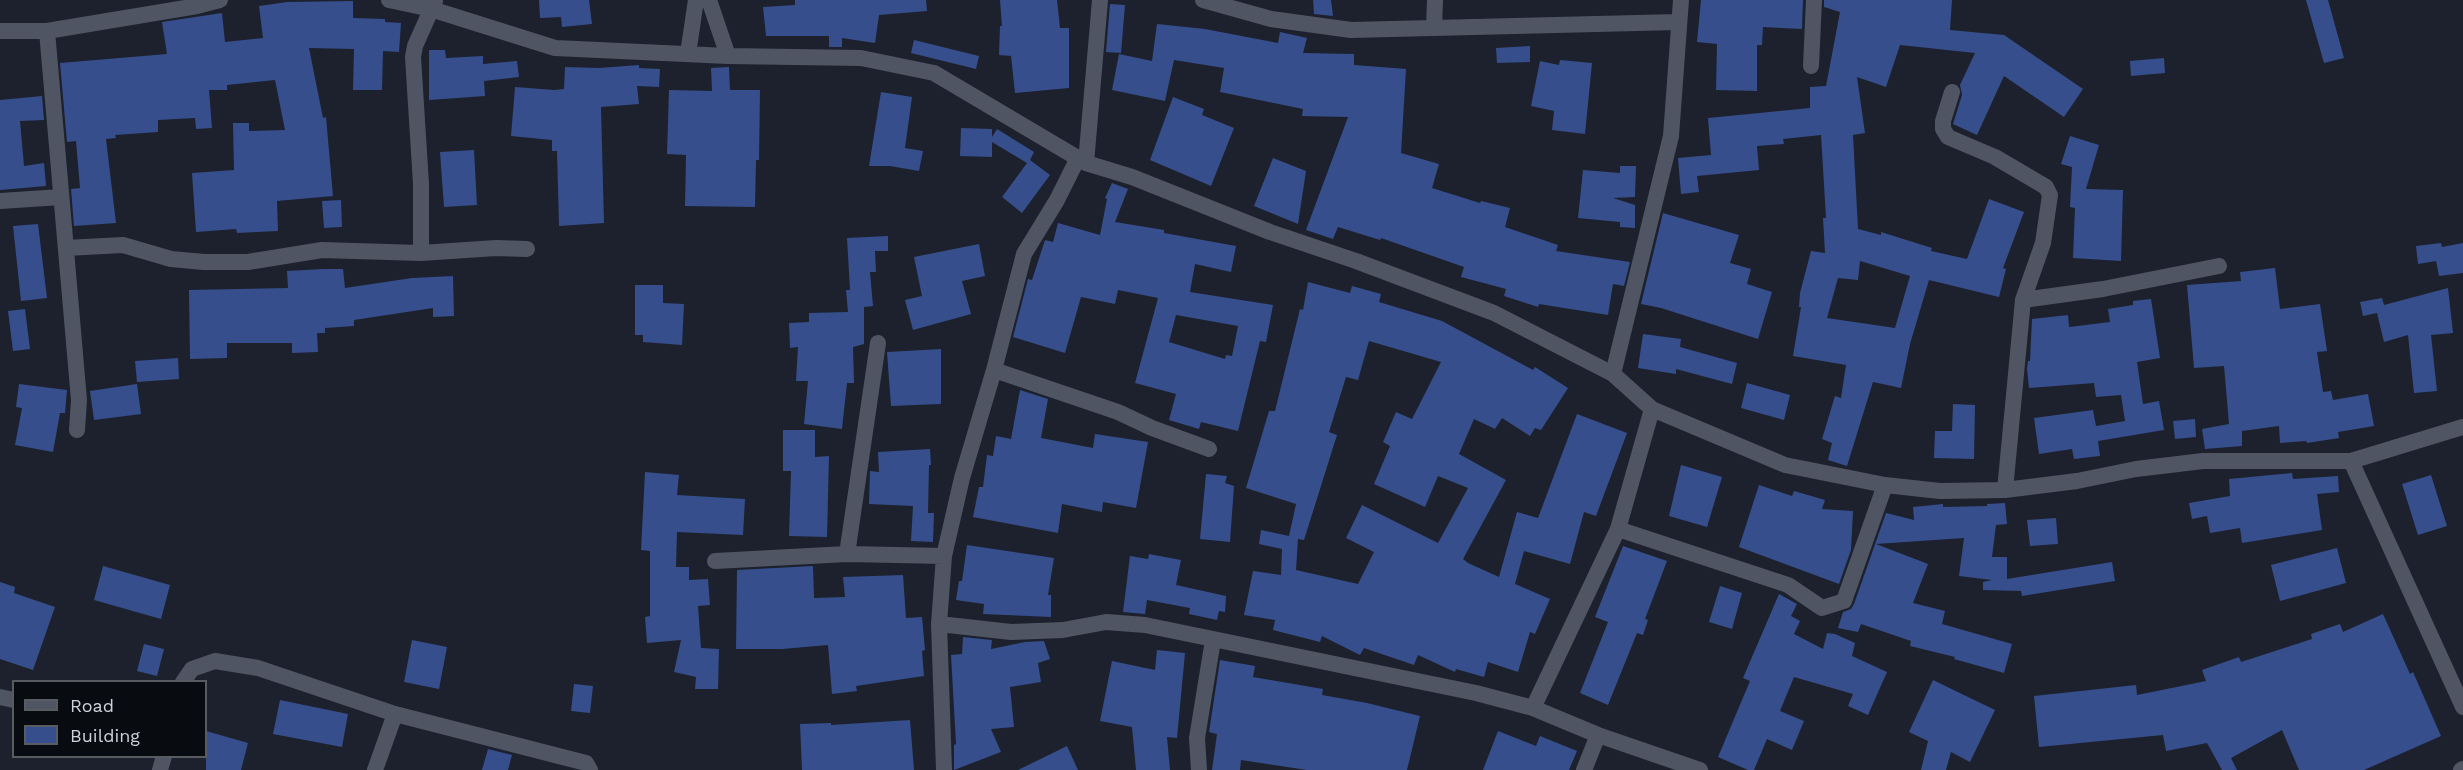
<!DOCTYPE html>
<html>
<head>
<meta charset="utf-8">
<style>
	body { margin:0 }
	#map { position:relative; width:2463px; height:770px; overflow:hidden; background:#1c212d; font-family:"Work Sans",sans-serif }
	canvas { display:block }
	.legend { position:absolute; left:12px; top:680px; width:195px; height:78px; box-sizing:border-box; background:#080b10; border:2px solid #585b61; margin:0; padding:8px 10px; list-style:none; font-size:18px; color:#cfd2da }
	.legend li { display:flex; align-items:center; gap:12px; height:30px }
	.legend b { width:30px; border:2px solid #585b61 }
</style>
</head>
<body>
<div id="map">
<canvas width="2463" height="770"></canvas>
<ul class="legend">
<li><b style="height:8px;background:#4f5563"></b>Road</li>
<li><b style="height:16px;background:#364e8b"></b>Building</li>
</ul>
</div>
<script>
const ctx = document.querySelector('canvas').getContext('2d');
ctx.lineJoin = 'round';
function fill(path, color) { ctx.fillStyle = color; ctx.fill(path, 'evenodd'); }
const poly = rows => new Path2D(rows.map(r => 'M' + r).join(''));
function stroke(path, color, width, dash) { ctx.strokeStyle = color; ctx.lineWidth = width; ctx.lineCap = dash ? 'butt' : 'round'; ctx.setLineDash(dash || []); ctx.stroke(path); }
const building = poly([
	[539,0,589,0,592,24,562,27,561,17,540,18],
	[795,0,926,0,927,11,879,15,875,43,842,38,842,47,829,47,829,36,766,36,763,7,795,5],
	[1000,0,1057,0,1060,28,1069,28,1069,88,1015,93,1011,56,999,55,1000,26,1002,26],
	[1313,0,1331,0,1333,16,1314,14],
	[1701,0,1803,0,1802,29,1763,27,1762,45,1757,45,1757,91,1716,90,1717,44,1697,42],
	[1824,0,1952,0,1950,30,2004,35,2083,89,2064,117,2004,76,1977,135,1953,124,1962,95,1960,85,1975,53,1900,45,1886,87,1857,77,1865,133,1853,135,1858,229,1881,235,1881,232,1932,248,1931,251,1967,259,1989,199,2024,212,2003,268,2006,269,1999,297,1929,280,1910,344,1901,388,1873,382,1847,466,1828,460,1832,443,1822,439,1835,396,1841,398,1846,365,1793,356,1801,307,1799,307,1800,293,1811,251,1825,253,1823,218,1826,218,1821,135,1783,139,1784,144,1757,146,1759,170,1697,176,1699,192,1681,194,1678,158,1711,155,1708,118,1810,108,1810,87,1826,86,1840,12,1824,7],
	[1860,261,1910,276,1895,328,1827,318,1838,278,1858,280],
	[2306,0,2328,0,2344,58,2324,63],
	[353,1,353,18,385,19,385,22,401,23,399,52,383,51,382,90,353,90,354,49,309,48,323,118,326,117,333,196,277,201,278,231,237,233,236,229,196,232,192,173,234,170,233,123,249,123,249,131,285,130,275,80,227,85,227,90,209,90,212,128,196,129,195,118,158,120,158,132,115,135,116,138,106,139,116,223,74,226,71,189,80,188,76,141,67,142,60,63,167,54,162,22,222,13,225,42,263,38,259,6,287,2],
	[1110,4,1125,5,1121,53,1106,52],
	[1157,24,1205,29,1278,43,1280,32,1307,38,1303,53,1354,54,1354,65,1406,69,1401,153,1439,164,1432,188,1480,203,1481,201,1510,208,1505,227,1558,245,1556,251,1630,262,1624,286,1613,284,1608,315,1539,304,1538,307,1504,296,1506,289,1461,277,1464,267,1381,238,1380,240,1338,227,1333,239,1306,230,1348,117,1302,116,1303,109,1220,92,1224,68,1174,60,1165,101,1112,90,1119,54,1152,61],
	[914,40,979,56,976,69,911,53],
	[1530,46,1530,62,1497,63,1496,48],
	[429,50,445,50,446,58,483,56,483,64,517,61,519,77,484,81,485,96,429,100],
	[2164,58,2165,73,2131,76,2130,61],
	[1560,60,1592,63,1585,134,1552,130,1554,111,1531,106,1540,61,1559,65],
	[639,65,639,68,660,69,659,87,637,86,639,104,601,107,604,223,559,226,557,151,552,151,552,140,511,136,515,87,554,90,564,89,565,67,599,68],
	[729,67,730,90,760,90,759,160,756,160,755,207,685,206,686,155,667,154,669,90,712,91,711,68],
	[881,92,912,97,905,148,923,151,919,171,890,166,869,166],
	[42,96,44,120,20,121,24,166,44,163,46,186,0,190,0,100],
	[1173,97,1204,109,1202,115,1234,128,1211,186,1150,160],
	[961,128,992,129,992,137,997,129,1034,152,1030,160,1050,175,1022,213,1002,197,1027,163,992,142,992,157,960,156],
	[2070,136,2099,145,2086,189,2123,190,2121,261,2073,258,2075,208,2070,207,2072,167,2061,164],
	[474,150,477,205,444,207,440,152],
	[1273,158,1306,171,1298,224,1254,206],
	[1620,166,1636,166,1635,197,1613,198,1635,205,1635,228,1620,227,1620,222,1578,218,1583,170,1620,173],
	[1112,183,1128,189,1115,222,1164,230,1164,233,1236,246,1231,272,1195,264,1190,292,1273,305,1266,342,1260,341,1238,431,1201,422,1199,429,1169,420,1176,394,1135,383,1158,298,1118,290,1115,304,1081,297,1065,353,1013,337,1028,279,1032,280,1045,240,1053,242,1058,223,1100,235,1107,199,1105,198],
	[1176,315,1238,326,1232,356,1226,355,1225,359,1169,342],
	[341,200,342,227,324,228,322,201],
	[1663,213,1739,235,1730,263,1751,269,1747,284,1772,292,1758,339,1661,308,1641,304],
	[38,224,47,298,21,301,13,226],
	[888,236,888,251,875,251,876,272,870,272,873,306,864,307,864,344,853,347,854,383,847,383,842,429,804,424,808,381,796,381,798,347,790,348,789,323,809,322,809,313,848,312,846,290,850,290,847,238],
	[2441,243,2442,247,2463,243,2463,273,2439,276,2436,261,2418,264,2416,246],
	[979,244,985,276,962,281,971,314,913,330,905,300,922,296,914,257],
	[2275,268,2280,309,2320,304,2327,351,2317,352,2323,392,2331,391,2333,400,2368,394,2374,426,2338,432,2339,438,2307,443,2306,441,2280,443,2279,426,2242,431,2242,446,2205,449,2202,429,2229,424,2224,366,2194,368,2187,285,2241,281,2240,272],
	[323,269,343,269,345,288,412,278,453,276,454,316,433,317,433,308,354,320,354,326,325,328,325,333,317,333,318,352,292,353,292,343,227,343,227,358,190,359,189,290,288,288,287,271],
	[1308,282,1350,293,1352,286,1381,294,1379,302,1442,321,1533,370,1535,367,1568,388,1541,430,1535,428,1530,436,1502,418,1495,429,1474,419,1459,454,1506,480,1463,559,1468,563,1499,577,1517,512,1538,518,1577,414,1627,433,1596,516,1584,512,1570,564,1524,551,1515,584,1550,599,1535,634,1530,632,1518,672,1488,662,1484,677,1456,669,1455,672,1418,655,1414,665,1364,648,1360,655,1322,636,1320,642,1273,630,1275,620,1244,615,1253,571,1281,575,1282,549,1259,544,1261,530,1289,536,1296,504,1246,488,1269,411,1275,411,1300,309,1303,310],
	[1369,341,1441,362,1412,419,1396,412,1383,442,1390,446,1374,484,1425,507,1438,476,1468,488,1438,543,1362,505,1346,538,1374,552,1358,584,1296,570,1298,539,1304,540,1337,435,1329,432,1346,377,1358,380],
	[635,285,663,285,663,303,684,304,682,345,643,342,643,335,635,335],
	[2448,288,2453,333,2431,335,2437,391,2414,393,2408,335,2384,342,2377,313,2363,316,2360,302,2382,298,2384,305],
	[2151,299,2160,358,2137,362,2143,404,2159,401,2164,430,2098,441,2100,456,2074,459,2072,449,2039,454,2034,418,2093,410,2096,426,2125,421,2121,395,2096,397,2094,383,2029,388,2027,369,2028,361,2030,361,2032,319,2068,315,2069,327,2110,322,2108,309,2133,305,2133,301],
	[25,309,30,349,13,351,8,311],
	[1643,334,1681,339,1680,347,1737,363,1732,384,1676,369,1676,374,1638,368],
	[941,349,941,404,891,406,887,352],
	[178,358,179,379,137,382,135,361],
	[1747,383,1790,395,1784,420,1741,408],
	[19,384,67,390,65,413,60,413,53,452,15,445,22,408,16,407],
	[137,384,141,414,94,420,90,391],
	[1020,390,1048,399,1041,438,1093,448,1095,434,1148,442,1136,508,1103,502,1102,512,1062,504,1058,533,973,517,979,487,983,487,987,455,993,456,996,436,1011,439],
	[1953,404,1975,405,1974,459,1934,458,1935,431,1952,431],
	[2195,419,2196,437,2175,439,2173,421],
	[783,430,815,430,815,457,829,456,827,537,789,536,791,471,783,471],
	[930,449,931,465,929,465,928,513,934,513,933,542,911,541,913,506,869,504,870,471,879,472,878,452],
	[1681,465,1722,477,1707,527,1669,516],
	[645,472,679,475,677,495,745,499,743,535,677,532,676,567,689,567,689,580,708,579,710,605,698,606,701,648,719,649,718,689,695,689,696,677,674,672,681,640,647,643,645,617,650,616,650,551,641,550],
	[2292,473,2293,479,2338,476,2339,492,2317,494,2322,530,2242,543,2240,528,2210,533,2207,516,2192,519,2189,503,2230,496,2229,479],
	[1206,474,1227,476,1225,483,1234,486,1230,542,1200,539],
	[2431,475,2447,526,2418,535,2402,484],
	[1759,485,1792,496,1794,491,1825,500,1822,509,1853,511,1851,550,1839,584,1739,547],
	[2005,503,2007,524,1996,525,1992,557,2007,557,2007,579,2112,562,2115,581,2022,596,2021,591,1983,590,1983,582,1992,580,1959,576,1964,538,1876,544,1928,564,1913,603,1945,611,1942,624,2012,644,2004,673,1954,659,1955,657,1910,646,1911,641,1861,624,1858,632,1838,628,1843,612,1851,609,1854,604,1886,513,1914,520,1913,507,1943,504,1943,507,1987,506,1987,504],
	[2056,518,2058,544,2030,546,2027,520],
	[967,545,1054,558,1048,595,1051,595,1051,617,983,614,984,604,956,600,959,581,962,581],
	[1623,546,1667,561,1645,619,1648,620,1643,635,1637,633,1608,705,1580,693,1608,622,1595,617],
	[2337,548,2346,583,2280,601,2271,565],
	[1149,554,1181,560,1176,585,1226,596,1225,612,1219,611,1217,620,1189,614,1190,608,1147,600,1145,614,1123,612,1130,556,1148,559],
	[103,566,170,585,161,619,94,600],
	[813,566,814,598,845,597,843,577,903,575,906,618,922,617,925,650,922,651,924,676,856,686,857,691,832,694,828,645,782,649,736,649,737,570],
	[0,582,15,587,14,593,55,607,33,670,0,659],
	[1720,586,1742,593,1732,629,1709,622],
	[1779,594,1797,604,1791,616,1800,621,1794,634,1823,649,1827,633,1835,634,1855,643,1852,656,1887,672,1868,715,1848,706,1853,694,1794,677,1780,711,1804,721,1792,750,1767,739,1754,770,1748,770,1718,757,1750,681,1743,678],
	[2383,614,2410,674,2413,672,2441,736,2364,770,2299,770,2282,730,2231,758,2237,770,2222,770,2207,743,2166,751,2163,735,2039,747,2034,696,2136,685,2137,695,2206,681,2202,670,2239,657,2241,662,2312,639,2311,634,2340,624,2343,632],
	[963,637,992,640,991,649,1025,642,1044,641,1050,659,1038,663,1041,682,1010,687,1014,727,991,729,1001,752,954,770,954,745,956,744,951,655,962,654],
	[412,640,447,647,439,689,404,682],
	[144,644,164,649,157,676,137,671],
	[1157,650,1185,653,1177,738,1167,737,1170,770,1136,770,1132,727,1100,721,1112,661,1155,670],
	[1220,660,1255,666,1253,677,1323,689,1322,695,1367,703,1420,716,1407,770,1307,770,1241,760,1240,770,1212,770,1217,734,1209,732],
	[1933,680,1995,710,1970,762,1951,752,1946,770,1921,770,1928,741,1909,732],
	[574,684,593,686,590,713,571,711],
	[280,700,348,714,342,747,273,734],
	[910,720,914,770,802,770,800,724,831,723,831,725],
	[206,731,248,743,241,770,206,770],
	[1498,731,1536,746,1540,736,1577,751,1569,770,1483,770],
	[1067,746,1078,770,1018,770],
	[488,749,512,755,508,770,482,770]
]);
const minor = poly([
	[389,0,431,9,555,48,728,56,861,58,934,73,1086,163,1132,177,1270,232,1356,261,1494,313,1613,374,1652,409,1785,465,1885,485,1940,491,2005,490,2077,481,2136,469,2203,461,2351,461,2463,427],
	[709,0,728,56],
	[1203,0,1271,19,1351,30,1678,22],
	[1434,28,1435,0],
	[0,31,47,31,197,6,220,0],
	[47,31,79,400,77,430],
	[688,54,696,0],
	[1811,66,1814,0],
	[1952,92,1943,121,1943,129,1948,137,1995,157,2046,187,2050,195,2043,243,2023,300,2005,490],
	[1086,163,1100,0],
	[0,201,61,197],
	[66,248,123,245,171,259,204,262,248,262,322,250,421,253,496,248,527,249],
	[421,253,421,184,413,57,415,46,435,1],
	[2023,300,2103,289,2219,266],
	[994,370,1118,412,1152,428,1209,449],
	[1613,374,1671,136,1681,0],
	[2351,461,2463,707],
	[1618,529,1788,585,1822,608,1844,601,1885,485],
	[847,554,878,343],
	[715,561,847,554,944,556],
	[939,624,1011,632,1063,630,1106,622,1145,625,1476,693,1533,708,1598,735,1700,770],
	[183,682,192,669,215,661,258,668,395,714,586,763,590,770],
	[0,697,14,700],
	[1533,708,1618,529,1652,409],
	[160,770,164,756],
	[375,770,395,714],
	[944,770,939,624,944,556,962,478,994,370,1024,254,1057,200,1078,158],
	[1199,770,1197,738,1213,640],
	[1584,770,1598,735],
	[2461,770,2463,769]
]);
fill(building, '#364e8b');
stroke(minor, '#4f5563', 16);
</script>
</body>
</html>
